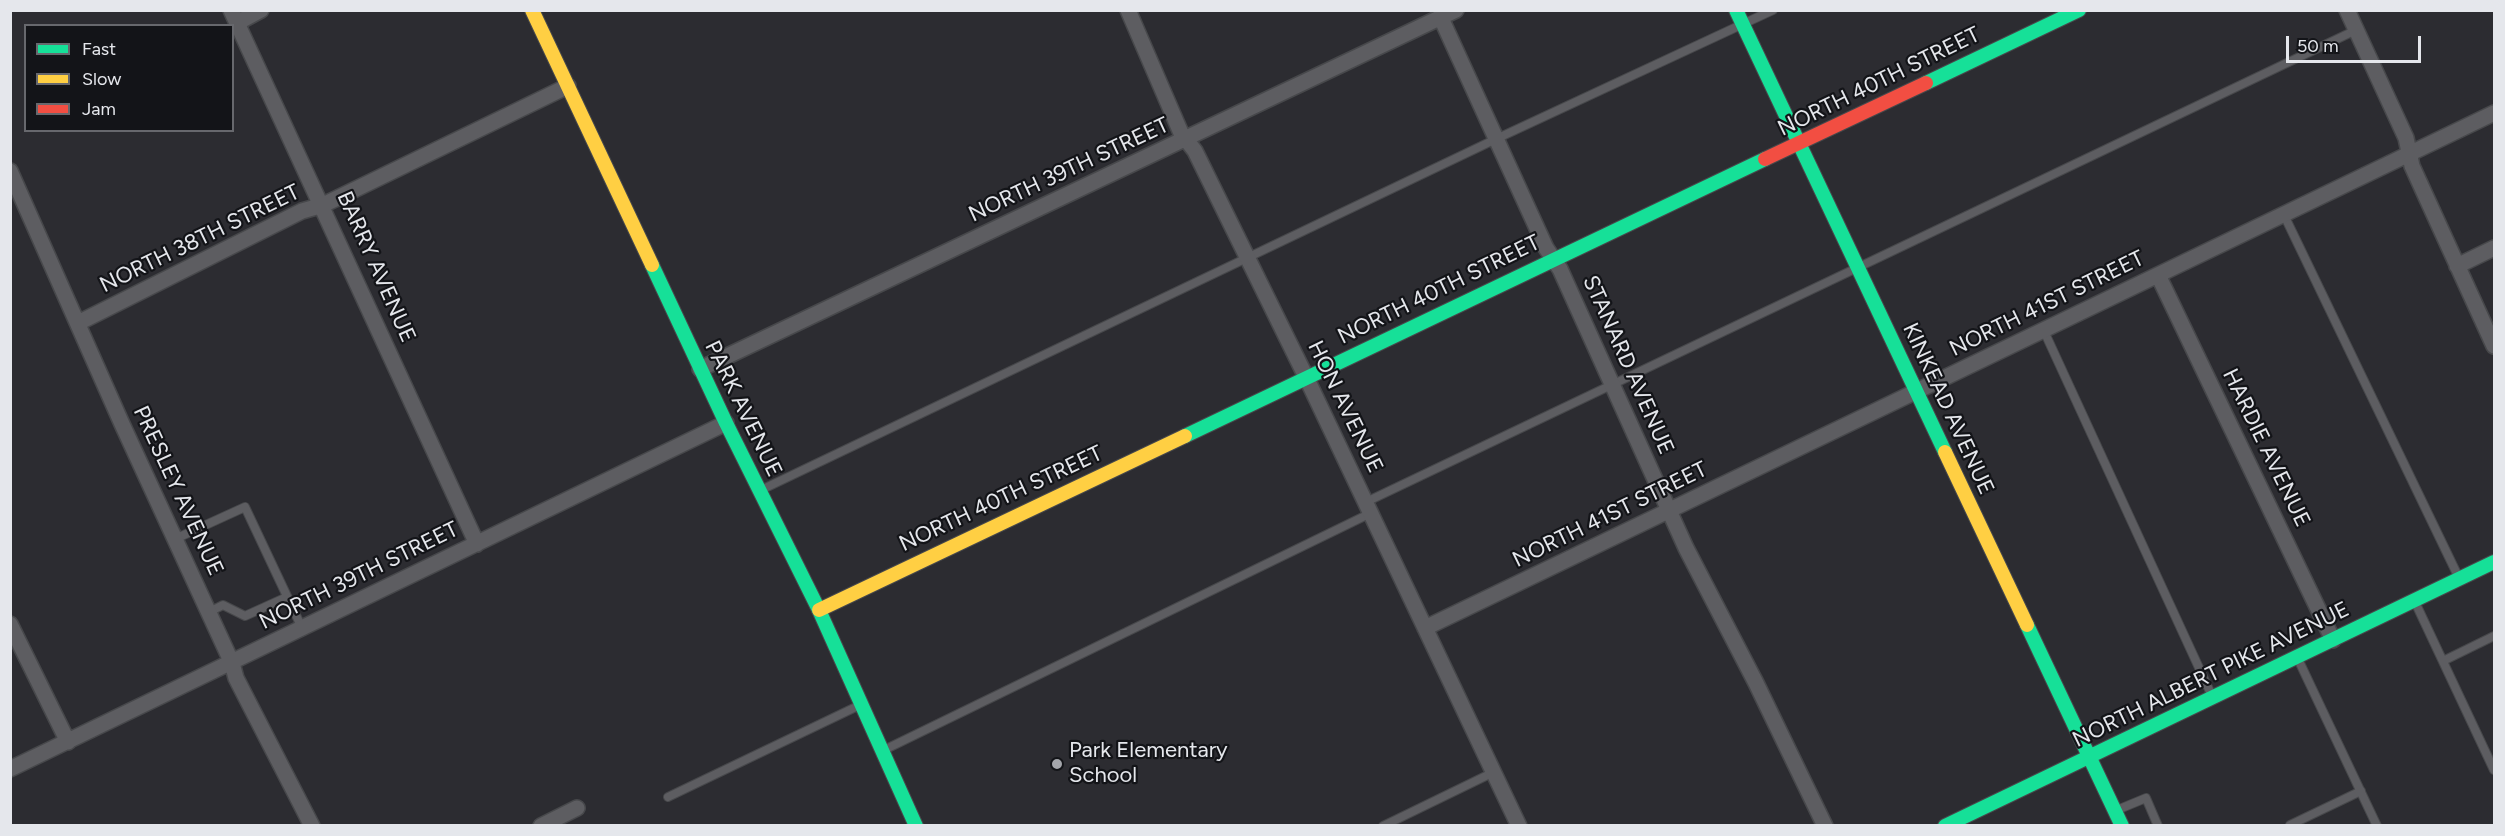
<!DOCTYPE html>
<html>
<head>
<meta charset="utf-8">
<style>
	body { margin:0 }
	#map { position:relative; width:2505px; height:836px; overflow:hidden; background:#2c2c31; font-family:Figtree,sans-serif }
	canvas { display:block }
	.frame { position:absolute; inset:0; border:12px solid #e5e7ec; pointer-events:none }
	.legend { position:absolute; left:24px; top:24px; width:210px; height:108px; box-sizing:border-box; background:#131418; border:2px solid #67686d; margin:0; padding:8px 10px; list-style:none; font-size:18px; color:#e5e7ec }
	.legend li { display:flex; align-items:center; gap:12px; height:30px }
	.legend b { width:30px; border:2px solid #67686d }
	.scale { position:absolute; left:2286px; top:36px; width:135px; height:27px; box-sizing:border-box; border:3px solid #e5e7ec; border-top:0; padding-left:8px; font-size:18px; line-height:21px; white-space:nowrap; color:#e5e7ec; -webkit-text-stroke:4px #131418; paint-order:stroke }
</style>
</head>
<body>
<div id="map">
<canvas width="2505" height="836"></canvas>
<div class="frame"></div>
<ul class="legend">
<li><b style="height:8px;background:#16e098"></b>Fast</li>
<li><b style="height:8px;background:#ffcf43"></b>Slow</li>
<li><b style="height:8px;background:#f24e42"></b>Jam</li>
</ul>
<div class="scale">50 m</div>
</div>
<script>
const ctx = document.querySelector('canvas').getContext('2d');
ctx.lineJoin = 'round';
const poly = rows => new Path2D(rows.map(r => 'M' + r).join(''));
function stroke(path, color, width, dash) { ctx.strokeStyle = color; ctx.lineWidth = width; ctx.lineCap = dash ? 'butt' : 'round'; ctx.setLineDash(dash || []); ctx.stroke(path); }
function write(font, color, halo, rows, align = 'center') {
  ctx.font = font + ' Figtree,sans-serif'; ctx.lineWidth = 4.5; ctx.setLineDash([]); ctx.textBaseline = 'middle'; ctx.strokeStyle = halo; ctx.fillStyle = color; for (const [text, x, y, turn = 0] of rows) {
    ctx.save(); ctx.translate(x, y); ctx.rotate((+turn || 0) * Math.PI / 180); ctx.textAlign = isNaN(turn) ? turn : align; if (halo) ctx.strokeText(text, 0, 0); ctx.fillText(text, 0, 0); ctx.restore();
  }
}
const lane = poly([
	[2284,215,2459,578],
	[2044,331,2212,696],
	[761,490,1496,139,1773,10],
	[1366,502,2356,30],
	[175,539,245,507,302,628],
	[2415,602,2494,770],
	[209,612,223,605,245,616,287,597],
	[2298,659,2377,826],
	[2443,661,2494,636],
	[884,750,1371,513],
	[668,797,860,705],
	[2117,810,2146,798,2158,826],
	[2290,825,2361,791],
	[1383,826,1494,772]
]);
const street = poly([
	[231,10,477,544],
	[1128,10,1181,133,1195,151,1307,379,1519,826],
	[2347,10,2406,138,2412,166,2494,346],
	[1441,18,1546,248,1560,269,1686,548,1756,683,1825,826],
	[237,23,261,10],
	[10,171,122,424,232,663,236,678,312,826],
	[2457,266,2494,248],
	[2158,275,2333,640],
	[78,323,302,211,323,205,568,86],
	[700,369,1456,10],
	[10,624,68,742],
	[1425,628,2494,113],
	[10,769,726,423],
	[541,826,577,808]
]);
const fast = poly([
	[1736,10,1945,452],
	[1926,83,2079,10],
	[652,265,726,423,819,610,916,826],
	[1185,436,1765,159],
	[2027,625,2122,826],
	[1945,826,2494,562]
]);
const slow = poly([
	[532,10,652,265],
	[1945,452,2027,625],
	[819,610,1185,436]
]);
const jam = poly([
	[1765,159,1926,83]
]);
const markers = [
	[1057,764,6,"#a4a6ab"]
];
const streetNames = [
	["NORTH 40TH STREET",1879,82,-26],
	["NORTH 39TH STREET",1069,170,-25],
	["NORTH 38TH STREET",200,239,-26],
	["BARRY AVENUE",376,267,66],
	["NORTH 40TH STREET",1439,290,-26],
	["NORTH 41ST STREET",2047,304,-26],
	["STANARD AVENUE",1628,365,66],
	["HON AVENUE",1345,407,64],
	["PARK AVENUE",743,409,64],
	["KINKEAD AVENUE",1948,409,65],
	["HARDIE AVENUE",2266,448,64],
	["PRESLEY AVENUE",178,491,65],
	["NORTH 40TH STREET",1001,499,-25],
	["NORTH 41ST STREET",1610,515,-26],
	["NORTH 39TH STREET",359,576,-26],
	["NORTH ALBERT PIKE AVENUE",2211,675,-26]
];
const poiNames = [
	["Park Elementary",1069,751],
	["School",1069,776]
];
stroke(lane, '#47484b', 10);
stroke(street, '#47484b', 18);
stroke(fast, '#47484b', 16);
stroke(slow, '#47484b', 16);
stroke(jam, '#47484b', 16);
stroke(lane, '#5d5d61', 8);
stroke(street, '#5d5d61', 15);
stroke(fast, '#16e098', 14);
stroke(slow, '#ffcf43', 14);
stroke(jam, '#f24e42', 14);
for (const [x, y, r, color] of markers) { const dot = new Path2D(); dot.arc(x, y, r, 0, 2 * Math.PI); ctx.fillStyle = color; ctx.fill(dot); stroke(dot, '#131418', 2); }
write('22px', '#e5e7ec', '#131418', streetNames);
write('22px', '#e5e7ec', '#131418', poiNames, 'left');
</script>
</body>
</html>
